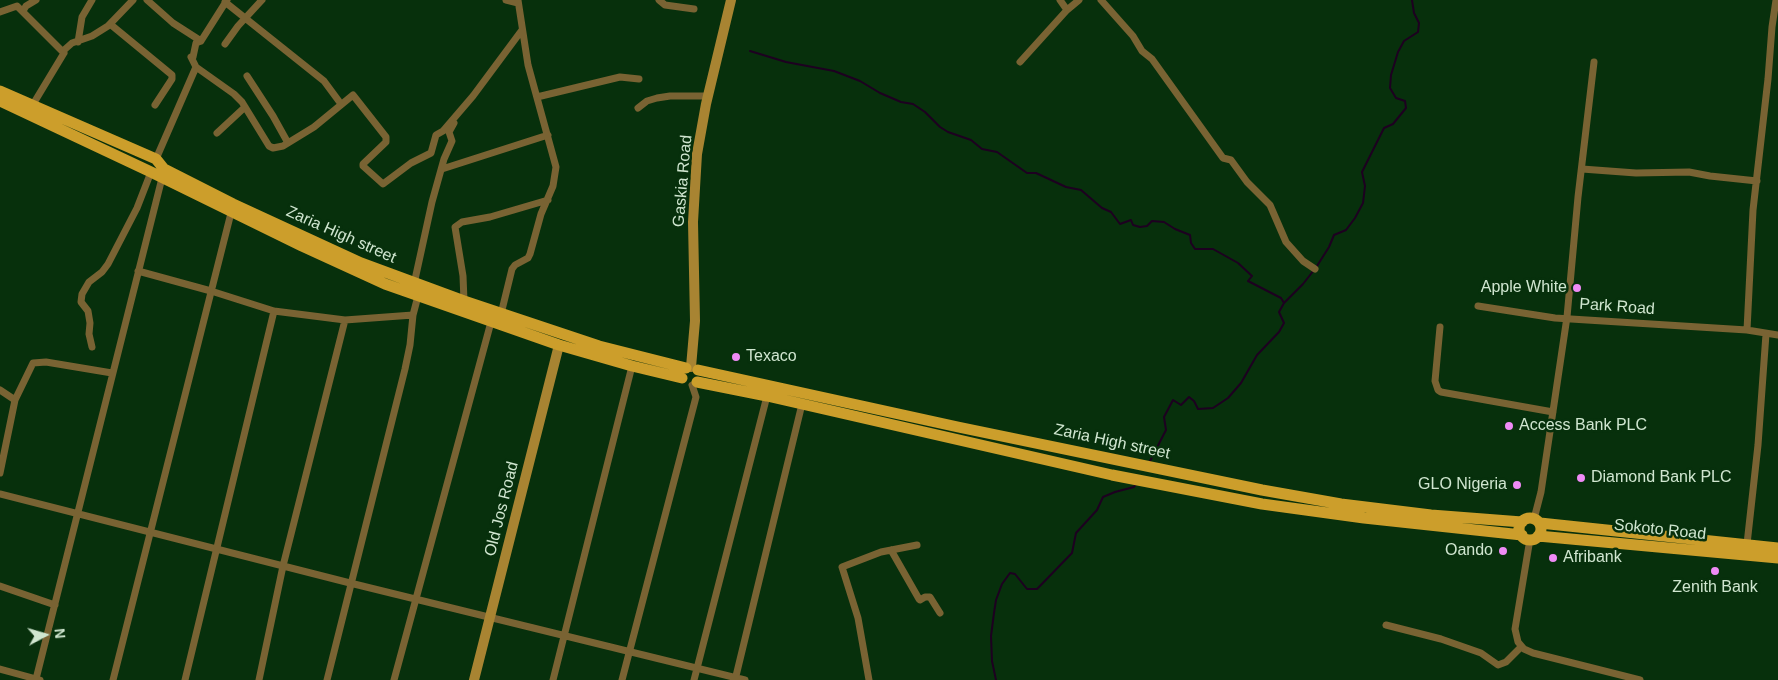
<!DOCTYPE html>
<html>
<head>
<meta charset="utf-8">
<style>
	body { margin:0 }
	#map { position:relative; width:1778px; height:680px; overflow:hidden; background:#07300c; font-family:Helvetica,sans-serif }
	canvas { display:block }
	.north { position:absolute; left:20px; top:610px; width:50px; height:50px; -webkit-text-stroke:4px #07300c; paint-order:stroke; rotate:84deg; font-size:14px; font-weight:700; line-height:20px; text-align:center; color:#d0e6d0 }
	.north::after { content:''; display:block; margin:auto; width:18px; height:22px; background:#d0e6d0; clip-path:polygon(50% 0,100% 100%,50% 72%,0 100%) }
</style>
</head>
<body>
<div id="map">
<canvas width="1778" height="680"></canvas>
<div class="north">N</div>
</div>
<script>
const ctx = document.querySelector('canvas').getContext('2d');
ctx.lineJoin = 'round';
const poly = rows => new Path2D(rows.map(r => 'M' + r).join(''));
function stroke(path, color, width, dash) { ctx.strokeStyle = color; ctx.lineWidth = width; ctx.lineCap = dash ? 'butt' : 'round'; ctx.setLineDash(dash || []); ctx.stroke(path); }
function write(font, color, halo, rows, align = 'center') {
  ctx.font = font + ' Helvetica,sans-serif'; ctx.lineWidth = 5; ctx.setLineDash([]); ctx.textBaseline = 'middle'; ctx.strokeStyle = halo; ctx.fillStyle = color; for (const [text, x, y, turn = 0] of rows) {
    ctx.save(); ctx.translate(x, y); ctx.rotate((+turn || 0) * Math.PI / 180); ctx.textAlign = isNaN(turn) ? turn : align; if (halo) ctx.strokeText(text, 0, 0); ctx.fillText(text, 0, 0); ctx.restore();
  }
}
const stream = poly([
	[750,51,786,62,834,71,860,81,880,93,901,102,913,104,925,112,940,127,948,132,971,140,982,149,997,152,1027,173,1036,173,1066,187,1081,190,1102,208,1111,212,1120,224,1131,220,1133,225,1140,227,1147,226,1152,221,1164,222,1175,229,1190,235,1191,243,1195,249,1213,249,1238,263,1252,276,1248,281,1281,298,1284,303],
	[1317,266,1329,247,1334,235,1346,230,1355,218,1363,203,1365,186,1362,172,1384,128,1393,124,1406,108,1405,101,1396,98,1390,88,1391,75,1398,52,1404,41,1418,32,1419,23,1414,13,1412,0],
	[1149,463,1166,430,1164,417,1173,400,1181,405,1189,397,1194,401,1198,409,1213,408,1228,398,1241,383,1257,355,1279,332,1284,323,1279,312,1284,303,1303,284,1314,270],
	[996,680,992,661,991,636,994,613,996,600,1002,584,1010,573,1015,574,1027,589,1037,589,1072,553,1076,533,1097,510,1103,497,1115,492,1134,487,1136,484]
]);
const minor = poly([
	[147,0,173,23,201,41],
	[506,0,518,3],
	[659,0,665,5,694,9],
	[1060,0,1067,10],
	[1101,0,1133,36,1142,51,1152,59,1223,158,1231,160,1247,182,1270,205,1286,242,1303,261,1315,269],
	[225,2,324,81,341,104],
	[23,11,26,6,36,0],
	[0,12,17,6,64,53],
	[110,24,172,75,172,79,155,105],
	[78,42,82,17,92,0],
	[225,44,238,26,262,0],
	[1020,62,1067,10,1079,0],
	[196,67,234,94,242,102,269,146,273,148,283,146,314,127,353,95,386,137,386,142,363,164,363,166,383,184,411,163,431,153,436,135,443,131,473,96,522,30],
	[247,76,273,116,288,143],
	[537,97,620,77,639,79],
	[32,106,64,53,63,51,72,43,92,36,108,26,133,0],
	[638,108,647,101,657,98,670,96,708,96],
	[217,133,245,107],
	[156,159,196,67,191,57,193,57,196,43,201,41,227,0],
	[442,169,548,135],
	[1582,169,1636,173,1689,172,1710,176,1757,181],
	[138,271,211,291,274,311,345,320,413,315,418,296],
	[414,284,432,202,444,159,452,141,449,132,454,123],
	[464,301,463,276,455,227,462,222,490,217,548,200],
	[1478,306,1555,318,1747,330,1778,335],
	[501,314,512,269,515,265,528,258,530,254,541,214,553,186,556,167,528,65,518,0],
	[1440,327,1435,381,1438,390,1441,392,1553,412],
	[1747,330,1753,210,1768,79,1772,27,1776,0],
	[92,347,89,334,90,323,88,311,81,302,82,294,89,282,102,272,108,264,137,208,151,172],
	[0,390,15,400],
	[0,473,15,400,33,363,46,362,112,373],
	[0,494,350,583,745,680],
	[1534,519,1541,492,1567,317,1578,197,1594,62],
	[1530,539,1515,629,1518,642,1524,649,1533,653,1640,680],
	[1747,544,1758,445,1766,334],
	[891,550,919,599,920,600,925,597,930,597,940,613],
	[0,586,55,605],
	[1386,625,1441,639,1481,653,1498,665,1506,662,1521,647],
	[0,669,40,680],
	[36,679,162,178],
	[113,680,232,209],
	[185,680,274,311],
	[259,680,283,566,345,320],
	[327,680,405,369,410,345,413,315],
	[394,680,491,322],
	[553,680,632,366],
	[622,680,696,397,692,385],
	[694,680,767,396],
	[735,680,802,404],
	[869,680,858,618,842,567,881,552,917,545]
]);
const secondary = poly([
	[691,367,695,321,693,222,697,154,706,104,731,0],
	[474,680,559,345]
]);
const primary = poly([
	[0,91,156,159,164,169,233,204,361,263,464,301,599,346,686,368],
	[0,101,151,172,302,246,385,284,559,345,632,366,682,378],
	[698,370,958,427,1262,490,1341,504,1431,515,1522,522],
	[697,382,767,396,1112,475,1262,504,1364,518,1522,535],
	'1519 529a11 11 0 1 1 22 0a11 11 0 1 1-22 0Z',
	[1540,523,1778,548],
	[1538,536,1778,558]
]);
const markers = [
	[1577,288,5,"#ef8bf6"],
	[736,357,5,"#ef8bf6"],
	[1509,426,5,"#ef8bf6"],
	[1581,478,5,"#ef8bf6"],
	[1517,485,5,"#ef8bf6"],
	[1503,551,5,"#ef8bf6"],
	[1553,558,5,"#ef8bf6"],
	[1715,571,5,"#ef8bf6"]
];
const streetNames = [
	["Gaskia Road",683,181,-85],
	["Zaria High street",341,235,24],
	["Park Road",1617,307,4],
	["Zaria High street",1112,442,12],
	["Old Jos Road",502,509,-76],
	["Sokoto Road",1660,530,6]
];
const poiNames = [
	["Apple White",1567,288,"right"],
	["Texaco",746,357],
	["Access Bank PLC",1519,426],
	["Diamond Bank PLC",1591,478],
	["GLO Nigeria",1507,485,"right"],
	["Oando",1493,551,"right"],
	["Afribank",1563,558],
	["Zenith Bank",1715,588,"center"]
];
stroke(stream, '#1d0020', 2);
stroke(minor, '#796333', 7);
stroke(secondary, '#a88432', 10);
stroke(primary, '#cc9e2b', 11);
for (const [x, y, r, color] of markers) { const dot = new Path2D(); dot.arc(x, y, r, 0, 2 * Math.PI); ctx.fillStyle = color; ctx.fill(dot); stroke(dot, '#07300c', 2); }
write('16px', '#d0e6d0', '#07300c', streetNames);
write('16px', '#d0e6d0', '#07300c', poiNames, 'left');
</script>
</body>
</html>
